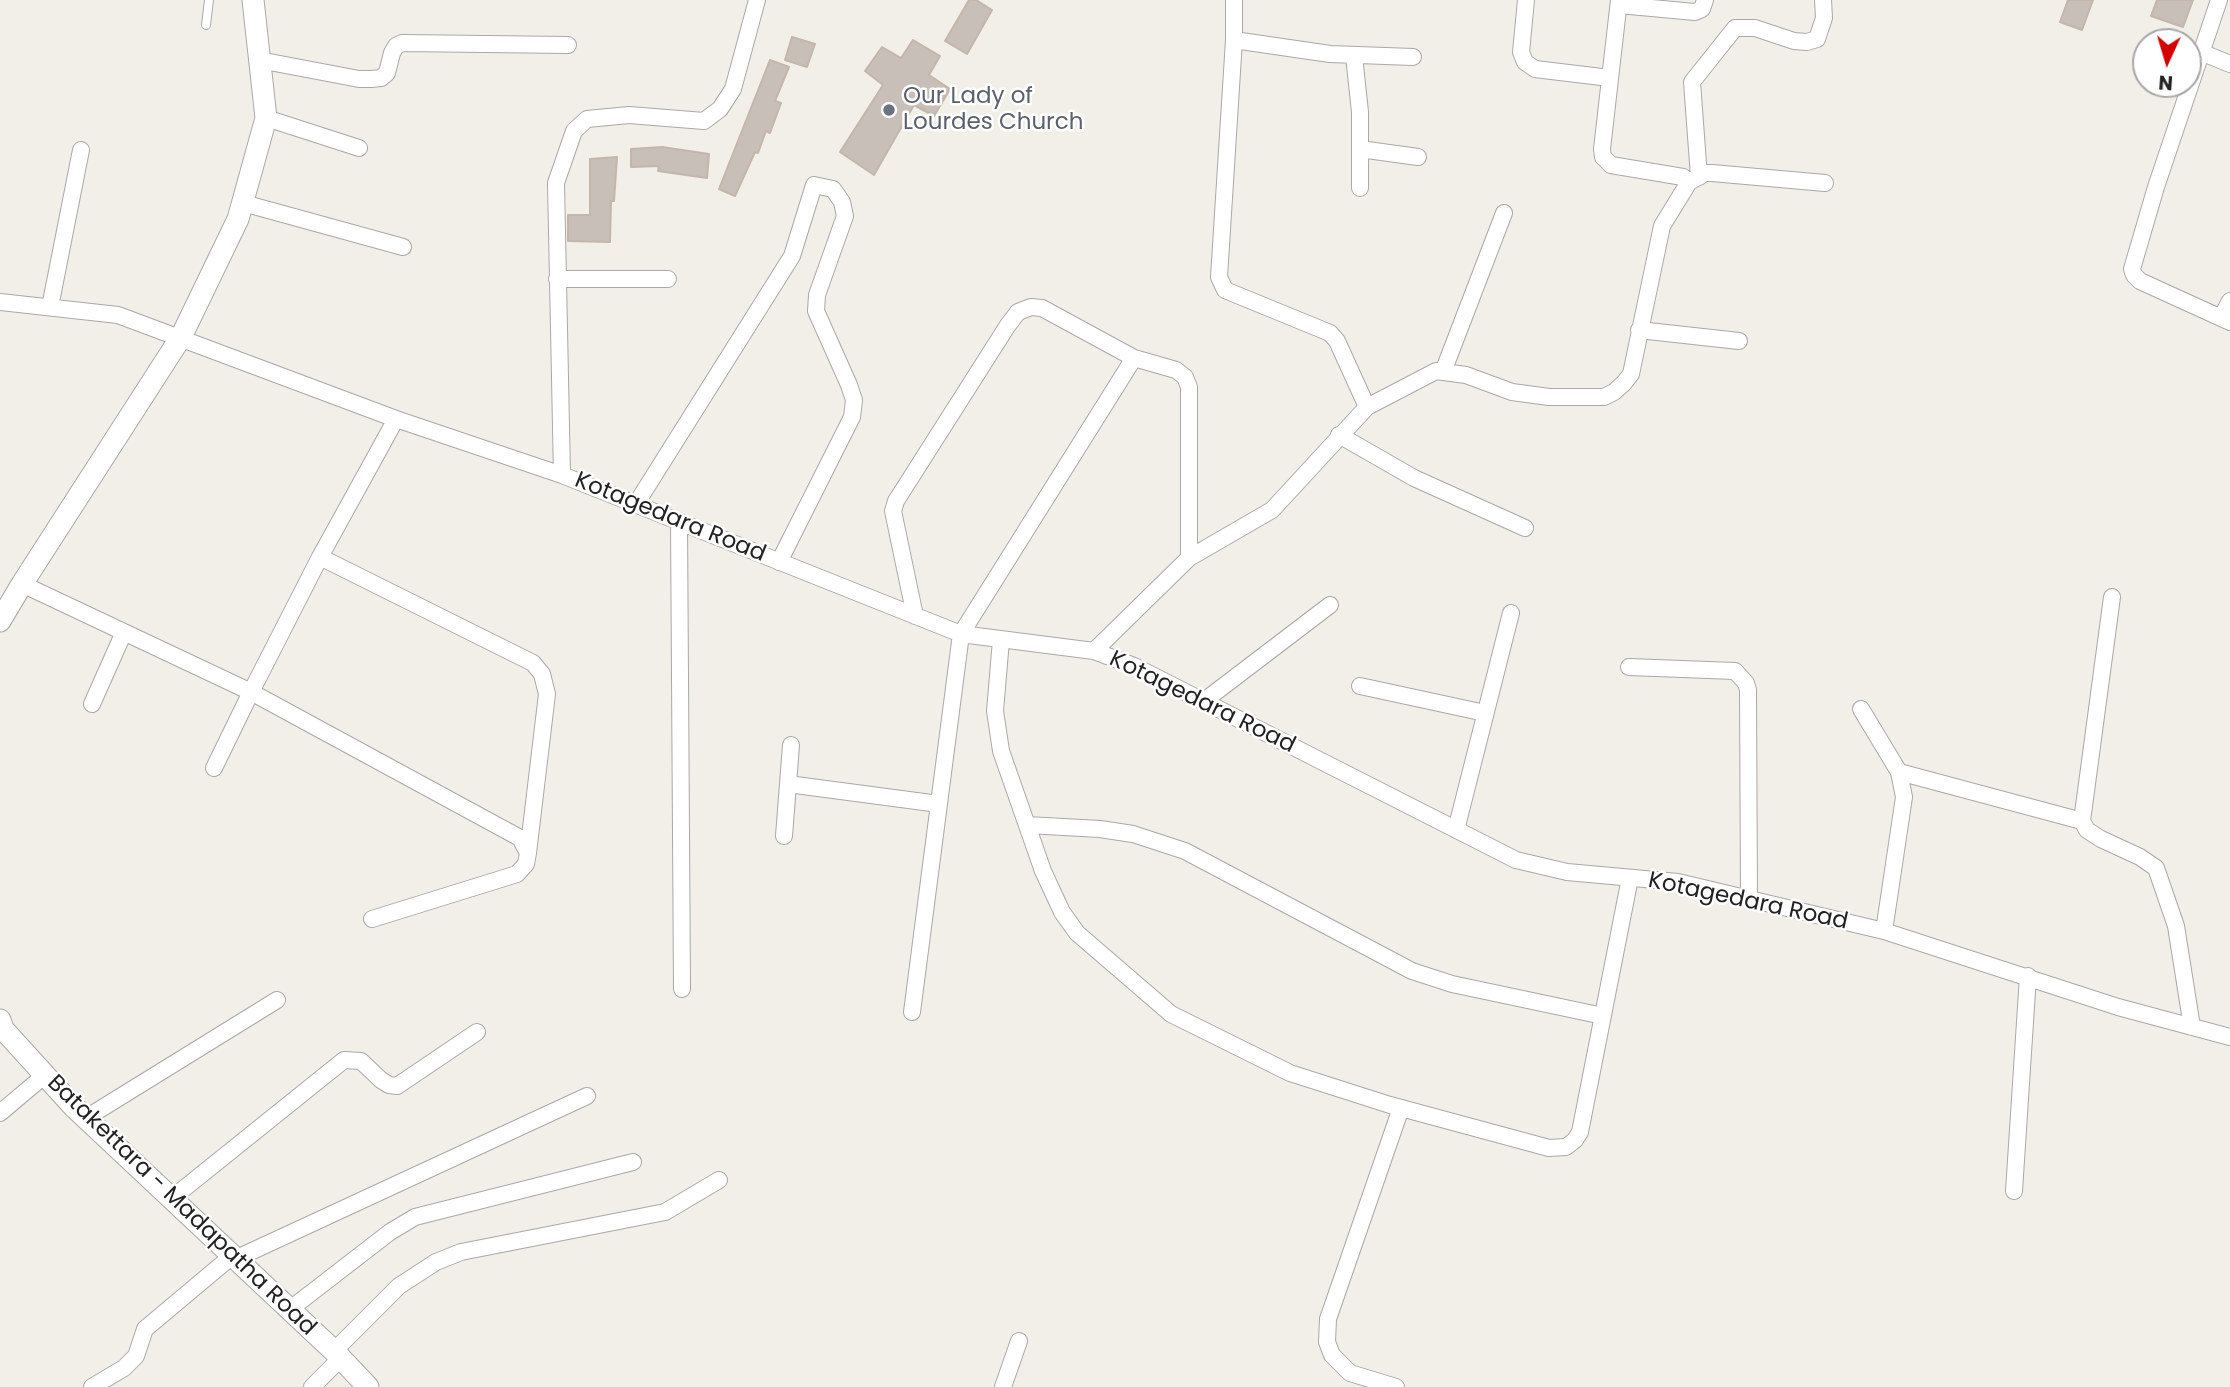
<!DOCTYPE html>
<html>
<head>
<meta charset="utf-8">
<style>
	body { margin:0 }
	#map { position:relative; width:2230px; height:1387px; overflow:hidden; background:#f2efe9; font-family:Poppins,sans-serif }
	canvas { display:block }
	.north { position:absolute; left:2132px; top:28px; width:70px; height:70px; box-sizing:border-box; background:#fff; border:2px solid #a7a7a7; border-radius:50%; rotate:184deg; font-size:19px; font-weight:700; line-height:28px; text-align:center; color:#222 }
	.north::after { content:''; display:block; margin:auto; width:24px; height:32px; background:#d40000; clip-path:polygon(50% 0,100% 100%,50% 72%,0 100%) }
</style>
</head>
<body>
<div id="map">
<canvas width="2230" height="1387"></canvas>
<div class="north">N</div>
</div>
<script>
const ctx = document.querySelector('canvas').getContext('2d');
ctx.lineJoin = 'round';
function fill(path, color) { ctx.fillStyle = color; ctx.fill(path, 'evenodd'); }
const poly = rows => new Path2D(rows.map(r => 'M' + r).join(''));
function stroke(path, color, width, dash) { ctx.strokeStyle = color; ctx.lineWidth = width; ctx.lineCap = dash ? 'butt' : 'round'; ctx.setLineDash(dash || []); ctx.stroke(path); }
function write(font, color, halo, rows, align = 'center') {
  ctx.font = font + ' Poppins,sans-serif'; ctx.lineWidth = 5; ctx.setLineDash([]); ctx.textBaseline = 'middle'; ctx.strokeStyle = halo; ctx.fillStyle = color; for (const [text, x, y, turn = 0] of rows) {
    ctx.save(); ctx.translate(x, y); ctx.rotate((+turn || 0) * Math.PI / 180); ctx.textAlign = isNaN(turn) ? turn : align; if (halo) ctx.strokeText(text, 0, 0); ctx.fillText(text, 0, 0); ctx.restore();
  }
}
const building = poly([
	[969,0,976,0,992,10,967,54,945,41,969,0],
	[2068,0,2093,0,2082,30,2060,22,2068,0],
	[2157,0,2193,0,2183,27,2151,16,2157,0],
	[792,37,815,44,807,67,785,60,792,37],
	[913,40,940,56,929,75,950,89,934,116,914,105,874,175,840,152,883,85,865,71,882,47,901,58,913,40],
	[770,60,789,67,775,101,781,103,770,133,766,131,758,153,755,152,735,196,719,189,770,60],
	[662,147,709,154,707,178,658,171,659,166,631,167,631,149,662,147],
	[617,157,614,201,611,201,610,242,568,241,568,215,590,215,590,159,617,157]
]);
const service = poly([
	[206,25,209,0]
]);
const minor = poly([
	[1234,0,1234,40,1219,277,1225,290,1330,333,1337,341,1367,407],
	[1526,0,1521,52,1525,62,1535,69,1610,78],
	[2219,0,2156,187,2132,269,2134,275,2140,281,2230,322],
	[1619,5,1695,12,1702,9,1705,0],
	[1234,40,1330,54,1413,57],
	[2203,53,2230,64],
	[1354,56,1360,112,1360,188],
	[259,60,359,79,371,79,381,78,387,73,392,53,396,46,402,43,568,45],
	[266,118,359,148],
	[1360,149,1418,157],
	[1699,177,1692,82,1735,28,1755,28,1794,41,1807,42,1817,39,1824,18,1823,0],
	[1691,181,1705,173,1712,173,1825,183],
	[243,203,403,247],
	[557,279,668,279],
	[0,302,118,315,396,419,562,475,961,634,1094,651,1134,666,1516,860,1567,872,1678,882,1884,931,2118,1007,2230,1037],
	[50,307,81,150],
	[2221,318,2230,301],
	[1639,330,1739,341],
	[1443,372,1504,213],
	[1339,435,1414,478,1525,528],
	[562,475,556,183,574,131,587,119,629,115,704,121,720,109,733,89,757,0],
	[636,504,792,256,814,185,833,189,842,202,845,216,817,295,816,311,849,385,854,400,852,417,779,562],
	[679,521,682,989],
	[320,557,533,663,542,674,547,694,528,853],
	[22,584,251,692,320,557,396,419],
	[2112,597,2082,821,2087,830,2101,839,2140,857,2156,868,2176,926,2192,1027],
	[915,616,893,511,896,501,1008,325,1018,312,1031,307,1042,308,1134,358,1176,370,1185,377,1189,387,1189,558],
	[1001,640,995,711,1001,751,1043,871,1062,912,1077,933,1171,1014,1290,1073,1390,1105,1549,1148,1566,1147,1575,1140,1580,1132,1630,878],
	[1094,651,1189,558,1272,510,1367,407,1436,371,1466,375,1512,392,1549,397,1604,397,1614,392,1624,383,1631,374,1662,226,1689,182,1683,177,1611,165,1603,157,1602,149,1619,0],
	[1629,667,1735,671,1746,683,1748,690,1749,899],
	[1360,686,1485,713],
	[1204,701,1330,605],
	[92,704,124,632],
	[1861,709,1899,772,1904,797,1884,931],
	[214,768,251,692,520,838,528,853,526,864,517,874,372,919],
	[1899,772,2082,821],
	[788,784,791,745],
	[1027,825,1100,829,1133,834,1185,851,1412,971,1452,984,1603,1016],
	[1456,830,1511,613],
	[784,836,788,784,939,804],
	[912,1012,961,634,1134,358],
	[0,1113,45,1075],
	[86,1118,277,1000],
	[2014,1191,2028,976],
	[171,1199,344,1060,361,1061,381,1080,389,1085,397,1086,477,1032],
	[235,1259,587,1096],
	[289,1310,390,1232,415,1217,633,1162],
	[334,1351,399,1286,436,1262,461,1252,665,1212,719,1180],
	[92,1387,124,1368,136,1356,145,1329,232,1256],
	[312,1387,341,1358],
	[1003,1387,1019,1341],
	[1396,1387,1350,1373,1332,1355,1327,1342,1328,1319,1401,1108]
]);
const tertiary = poly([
	[0,621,22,584,181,337,238,219,266,118,253,0],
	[0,1020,3,1029,73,1106,334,1351,368,1387]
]);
const markers = [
	[889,110,7,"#6b7280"]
];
const worshipNames = [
	["Our Lady of",903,97],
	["Lourdes Church",903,123]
];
const streetNames = [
	["Kotagedara Road",670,518,22],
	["Kotagedara Road",1202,703,26],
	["Kotagedara Road",1748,902,12],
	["Batakettara - Madapatha Road",181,1206,44]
];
fill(building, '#c7bfb8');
stroke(building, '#c4b6ab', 2);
stroke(service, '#a9a9a9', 10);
stroke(minor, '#a9a9a9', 18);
stroke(tertiary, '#a9a9a9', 23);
stroke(service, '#fff', 8);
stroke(minor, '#fff', 16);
stroke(tertiary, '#fff', 21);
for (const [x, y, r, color] of markers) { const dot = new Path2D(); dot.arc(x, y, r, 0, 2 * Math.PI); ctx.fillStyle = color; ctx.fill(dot); stroke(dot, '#fff', 2.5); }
write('23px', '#5b616d', '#fff', worshipNames, 'left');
write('23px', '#222', '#fff', streetNames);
</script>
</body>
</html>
